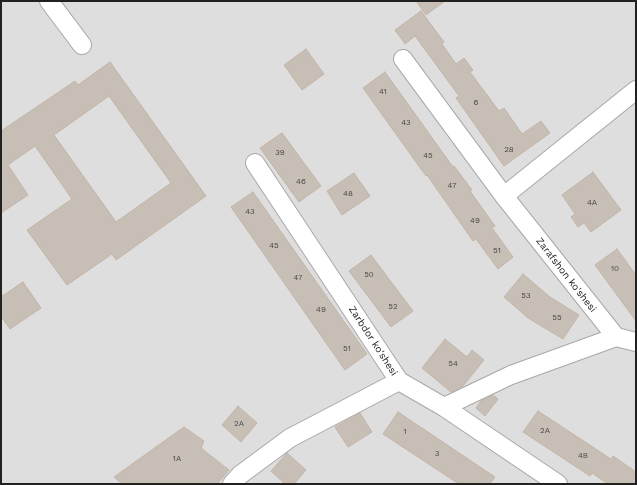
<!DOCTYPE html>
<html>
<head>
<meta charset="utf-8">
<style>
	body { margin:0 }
	#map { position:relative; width:637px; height:485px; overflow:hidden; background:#f2efe7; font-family:"Work Sans",sans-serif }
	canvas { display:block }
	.frame { position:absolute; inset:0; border:2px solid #212121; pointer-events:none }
</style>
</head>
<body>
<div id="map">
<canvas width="637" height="485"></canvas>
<div class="frame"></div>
</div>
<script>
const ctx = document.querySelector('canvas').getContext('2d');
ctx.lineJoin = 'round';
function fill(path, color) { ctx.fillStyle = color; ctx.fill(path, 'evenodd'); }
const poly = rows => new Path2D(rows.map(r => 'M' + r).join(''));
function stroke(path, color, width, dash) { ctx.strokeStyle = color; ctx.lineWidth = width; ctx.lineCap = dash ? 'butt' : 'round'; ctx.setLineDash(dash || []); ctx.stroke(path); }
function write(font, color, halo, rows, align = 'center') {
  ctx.font = font + ' "Work Sans",sans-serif'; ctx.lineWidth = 3; ctx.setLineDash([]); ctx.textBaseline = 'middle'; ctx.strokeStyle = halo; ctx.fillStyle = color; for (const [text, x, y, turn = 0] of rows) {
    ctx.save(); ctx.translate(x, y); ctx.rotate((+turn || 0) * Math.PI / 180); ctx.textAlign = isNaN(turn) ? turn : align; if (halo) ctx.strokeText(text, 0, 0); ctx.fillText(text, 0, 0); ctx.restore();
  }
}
const residential = poly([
	[1,1,636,1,636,484,1,484]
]);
const building = poly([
	[416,1,445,1,426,15,416,1],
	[421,11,444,42,442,44,456,64,464,58,473,70,470,72,499,111,504,108,522,134,541,121,550,133,504,166,456,98,459,96,415,36,405,44,395,30,421,11],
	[306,49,324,74,302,90,284,65,306,49],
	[110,62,206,196,116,260,112,254,67,285,27,230,72,199,35,146,8,165,28,195,1,213,1,131,75,81,78,85,110,62],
	[109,96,171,183,116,222,54,135,109,96],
	[385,72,453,167,454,166,472,190,470,191,495,226,492,228,513,257,498,269,476,239,473,241,427,175,426,176,363,88,385,72],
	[282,133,321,186,299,202,260,148,282,133],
	[593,172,621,210,591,232,584,223,578,227,571,217,575,214,562,195,593,172],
	[354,173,370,196,342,215,327,191,354,173],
	[253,192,367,354,345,370,231,207,253,192],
	[617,249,636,275,636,321,595,265,617,249],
	[371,255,413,311,391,327,349,271,371,255],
	[523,274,550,297,579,315,563,339,528,318,504,297,523,274],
	[23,282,41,308,10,329,1,316,1,297,23,282],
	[445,339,467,357,472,350,484,360,463,386,451,392,422,368,445,339],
	[493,395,498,399,485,416,476,408,481,401,493,395],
	[238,406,257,423,241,442,222,425,238,406],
	[538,411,611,459,613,456,636,472,636,484,608,484,592,473,590,476,523,432,538,411],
	[398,412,495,477,490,484,459,484,383,434,398,412],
	[360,413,372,432,348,447,335,427,360,413],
	[184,427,204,441,201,448,229,470,217,484,122,484,114,477,184,427],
	[287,453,306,470,294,484,285,484,271,471,287,453]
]);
const minor = poly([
	[49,1,82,45],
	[403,59,504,196,616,337,636,342],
	[255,163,399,381,444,407,558,484],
	[504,196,636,90],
	[444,407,511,375,616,337],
	[232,484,240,475,290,438,399,381]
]);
const numberNames = [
	["41",383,92],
	["6",476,103],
	["43",406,123],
	["28",509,150],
	["39",280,153],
	["45",428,156],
	["46",301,182],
	["47",452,186],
	["48",348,194],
	["4A",592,203],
	["43",250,212],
	["49",475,221],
	["45",274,246],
	["51",497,251],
	["10",615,269],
	["50",369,275],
	["47",298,278],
	["53",526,296],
	["52",393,307],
	["49",321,310],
	["55",557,318],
	["51",347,349],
	["54",453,364],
	["2A",239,424],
	["2A",545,431],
	["1",405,432],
	["3",437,454],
	["4B",583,456],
	["1A",177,459]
];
const streetNames = [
	["Zarafshon ko'shesi",566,275,52],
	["Zarbdor ko'shesi",373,341,57]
];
fill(residential, '#dfdede');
fill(building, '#c7beb6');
stroke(building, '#c5b5a8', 1);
stroke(minor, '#a8a8a8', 20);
stroke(minor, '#fff', 18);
write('8px', '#4a4846', null, numberNames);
write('10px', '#212121', '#fff', streetNames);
</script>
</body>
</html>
